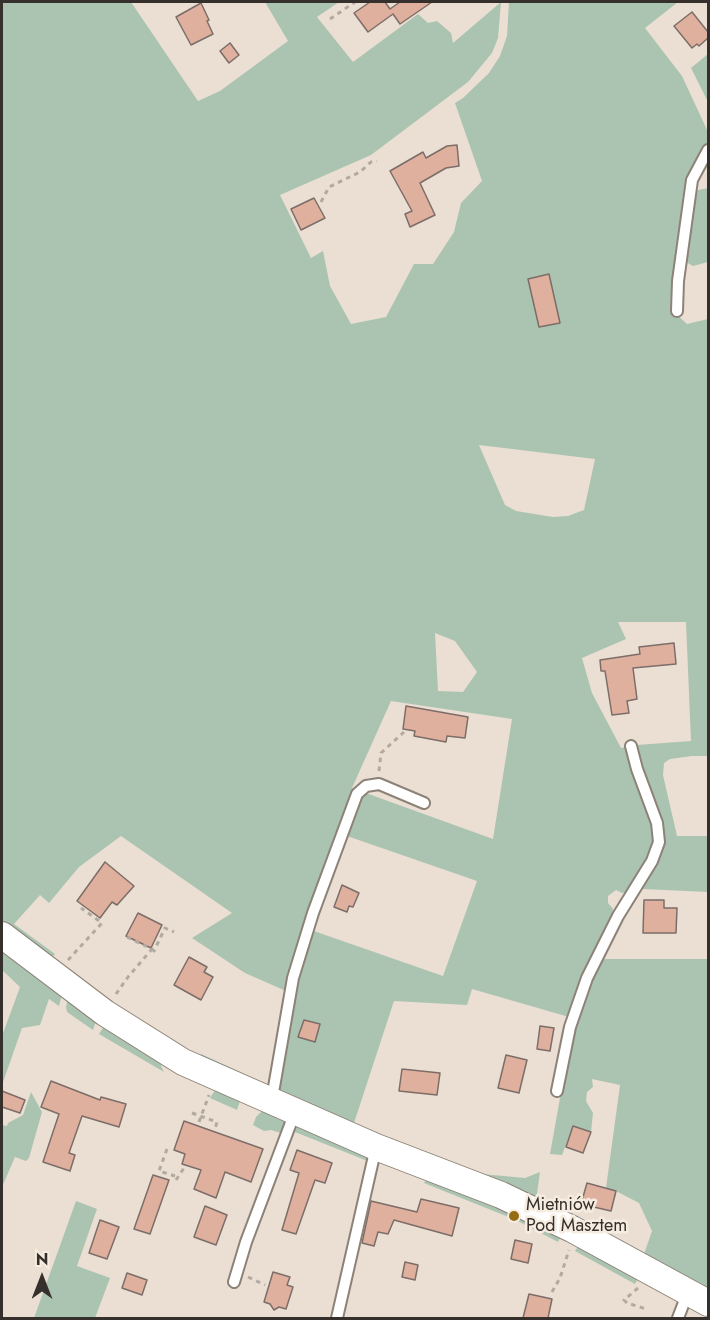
<!DOCTYPE html>
<html>
<head>
<meta charset="utf-8">
<style>
	body { margin:0 }
	#map { position:relative; width:710px; height:1320px; overflow:hidden; background:#eadfd2; font-family:Jost,sans-serif }
	canvas { display:block }
	.frame { position:absolute; inset:0; border:3px solid #35302c; pointer-events:none }
	.north { position:absolute; left:12px; top:1248px; width:60px; height:60px; -webkit-text-stroke:4px #f7ece0; paint-order:stroke; rotate:0deg; font-size:16px; font-weight:700; line-height:24px; text-align:center; color:#35302c }
	.north::after { content:''; display:block; margin:auto; width:21px; height:27px; background:#35302c; clip-path:polygon(50% 0,100% 100%,50% 72%,0 100%) }
</style>
</head>
<body>
<div id="map">
<canvas width="710" height="1320"></canvas>
<div class="frame"></div>
<div class="north">N</div>
</div>
<script>
const ctx = document.querySelector('canvas').getContext('2d');
ctx.lineJoin = 'round';
function fill(path, color) { ctx.fillStyle = color; ctx.fill(path, 'evenodd'); }
const poly = rows => new Path2D(rows.map(r => 'M' + r).join(''));
function stroke(path, color, width, dash) { ctx.strokeStyle = color; ctx.lineWidth = width; ctx.lineCap = dash ? 'butt' : 'round'; ctx.setLineDash(dash || []); ctx.stroke(path); }
function write(font, color, halo, rows, align = 'center') {
  ctx.font = font + ' Jost,sans-serif'; ctx.lineWidth = 5; ctx.setLineDash([]); ctx.textBaseline = 'middle'; ctx.strokeStyle = halo; ctx.fillStyle = color; for (const [text, x, y, turn = 0] of rows) {
    ctx.save(); ctx.translate(x, y); ctx.rotate((+turn || 0) * Math.PI / 180); ctx.textAlign = isNaN(turn) ? turn : align; if (halo) ctx.strokeText(text, 0, 0); ctx.fillText(text, 0, 0); ctx.restore();
  }
}
const green = poly([
	[2,2,131,2,198,101,220,91,288,41,265,2,339,2,317,17,353,62,418,14,428,23,437,21,451,33,453,43,501,2,498,38,492,53,468,82,371,155,280,195,311,258,323,251,330,286,351,324,386,317,414,264,433,264,454,232,461,203,482,181,455,103,463,98,489,73,500,56,507,36,509,2,678,2,645,28,682,76,708,132,708,141,688,179,673,311,687,324,708,319,708,756,692,756,670,759,664,763,663,775,677,836,708,836,708,892,642,889,622,893,616,890,608,896,608,903,613,909,612,916,587,963,569,1017,472,989,467,1005,394,1001,352,1129,267,1089,198,1061,201,1054,271,1086,286,991,245,973,192,938,232,913,121,836,79,867,49,903,40,895,14,924,55,954,50,959,2,925],
	[479,445,595,459,584,510,568,516,553,517,516,511,505,505],
	[618,622,686,622,691,741,637,745,621,748,592,693,582,658,626,639],
	[435,633,455,641,477,672,463,692,438,691],
	[391,701,512,719,493,839,352,788],
	[347,836,477,881,443,976,311,930],
	[708,54,708,102,691,68],
	[708,188,708,262,693,266,686,262,694,191],
	[2,944,60,991,61,998,59,1006,49,999,40,1025,22,1028,2,1085,2,1036,20,987,2,970],
	[602,959,708,959,708,1296,643,1257,652,1231,639,1203,616,1191,606,1188,620,1085,592,1079,593,1087,587,1092,586,1101,593,1113,591,1132,573,1126,562,1155,550,1154,573,1025,598,961],
	[68,998,96,1021,93,1030,67,1012,66,1007],
	[104,1026,165,1059,161,1066,164,1072,99,1034],
	[217,1087,241,1098,237,1110,210,1098],
	[31,1092,42,1112,29,1158,26,1161,15,1157,2,1187,2,1125,7,1126,8,1123,23,1115],
	[262,1111,285,1120,284,1134,271,1130,264,1131,253,1125,256,1117],
	[298,1124,372,1151,370,1162,295,1132],
	[540,1172,536,1201,482,1174,525,1178],
	[435,1176,561,1236,558,1242,516,1220,424,1183,426,1180],
	[76,1201,97,1209,77,1266,110,1278,95,1318,34,1318],
	[579,1245,640,1275,635,1284,575,1251]
]);
const building = poly([
	[370,2,385,2,390,9,400,2,432,2,400,24,393,14,368,32,354,13,370,2],
	[201,3,209,20,207,21,213,34,191,45,176,17,201,3],
	[692,12,708,32,708,38,699,46,697,44,692,48,674,26,692,12],
	[230,43,239,55,229,63,220,51,230,43],
	[457,145,459,166,446,168,420,183,435,215,410,227,405,214,412,211,390,171,423,152,426,158,447,146,457,145],
	[314,198,325,218,301,230,291,209,314,198],
	[549,274,560,323,539,327,528,279,549,274],
	[674,643,676,664,633,668,637,699,627,701,629,713,612,715,605,671,601,671,600,660,640,654,639,647,674,643],
	[406,706,468,717,465,738,447,736,446,742,414,736,415,731,403,729,406,706],
	[105,862,134,886,117,905,112,902,100,918,77,901,105,862],
	[342,885,359,893,353,907,349,906,347,912,334,907,342,885],
	[644,900,664,900,664,908,677,908,676,933,643,933,644,900],
	[138,913,162,925,151,948,126,936,138,913],
	[189,957,207,967,204,972,213,977,201,1000,174,985,189,957],
	[304,1020,320,1024,315,1042,298,1037,304,1020],
	[540,1026,554,1028,550,1051,537,1049,540,1026],
	[506,1055,527,1060,519,1093,498,1088,506,1055],
	[402,1069,440,1073,437,1095,399,1091,402,1069],
	[51,1081,100,1100,101,1097,126,1104,119,1127,82,1116,69,1153,75,1155,70,1171,43,1162,59,1114,41,1107,51,1081],
	[2,1091,25,1100,20,1113,2,1107,2,1091],
	[184,1121,263,1149,251,1182,225,1172,216,1198,194,1189,201,1170,182,1164,185,1154,174,1150,184,1121],
	[573,1126,591,1132,583,1153,566,1147,573,1126],
	[297,1150,332,1163,325,1183,315,1180,296,1234,282,1230,299,1173,290,1170,297,1150],
	[153,1175,169,1180,150,1234,134,1229,153,1175],
	[587,1183,616,1191,611,1211,581,1204,587,1183],
	[421,1199,459,1208,452,1236,394,1220,388,1234,378,1232,374,1246,362,1243,371,1201,417,1212,421,1199],
	[205,1206,227,1215,216,1245,194,1237,205,1206],
	[100,1220,119,1227,107,1259,89,1253,100,1220],
	[515,1240,532,1244,528,1263,511,1259,515,1240],
	[405,1262,418,1265,415,1280,402,1277,405,1262],
	[273,1272,290,1277,287,1285,293,1287,286,1309,279,1307,274,1310,270,1304,264,1302,273,1272],
	[127,1273,147,1280,142,1295,122,1288,127,1273],
	[529,1294,552,1299,548,1318,523,1318,529,1294]
]);
const path = poly([
	[330,19,355,2],
	[321,202,329,187,360,172,371,162,377,161],
	[379,771,381,753,404,732],
	[152,949,154,951,165,928,174,932],
	[68,960,102,923,81,908],
	[116,994,128,977,152,949,127,937],
	[192,1113,217,1122,215,1129],
	[199,1122,209,1095],
	[167,1149,159,1171,175,1176],
	[176,1180,184,1168],
	[248,1277,265,1285],
	[638,1288,624,1300,627,1303,646,1309],
	[552,1292,560,1278,569,1250]
]);
const service = poly([
	[677,311,678,281,692,180,708,150],
	[557,1091,570,1027,587,978,618,916,652,861,659,842,657,823,637,769,631,746],
	[270,1101,274,1087,293,978,313,913,357,794,366,786,379,784,424,803],
	[234,1282,246,1242,295,1112],
	[337,1318,376,1147],
	[678,1318,688,1292]
]);
const tertiary = poly([
	[2,935,105,1013,183,1062,376,1147,501,1195,572,1229,708,1303]
]);
const markers = [
	[514,1216,6,"#936c14"]
];
const poiNames = [
	["Mietniów",526,1206],
	["Pod Masztem",526,1227]
];
fill(green, '#abc4b1');
fill(building, '#e0b09e');
stroke(building, '#7c6d68', 1.5);
stroke(service, '#8c8277', 14);
stroke(tertiary, '#8c8277', 28);
stroke(path, '#b2a99f', 3, [4.5, 4.5]);
stroke(service, '#fff', 10);
stroke(tertiary, '#fff', 26);
for (const [x, y, r, color] of markers) { const dot = new Path2D(); dot.arc(x, y, r, 0, 2 * Math.PI); ctx.fillStyle = color; ctx.fill(dot); stroke(dot, '#f7ece0', 2); }
write('18px', '#35302c', '#f7ece0', poiNames, 'left');
</script>
</body>
</html>
